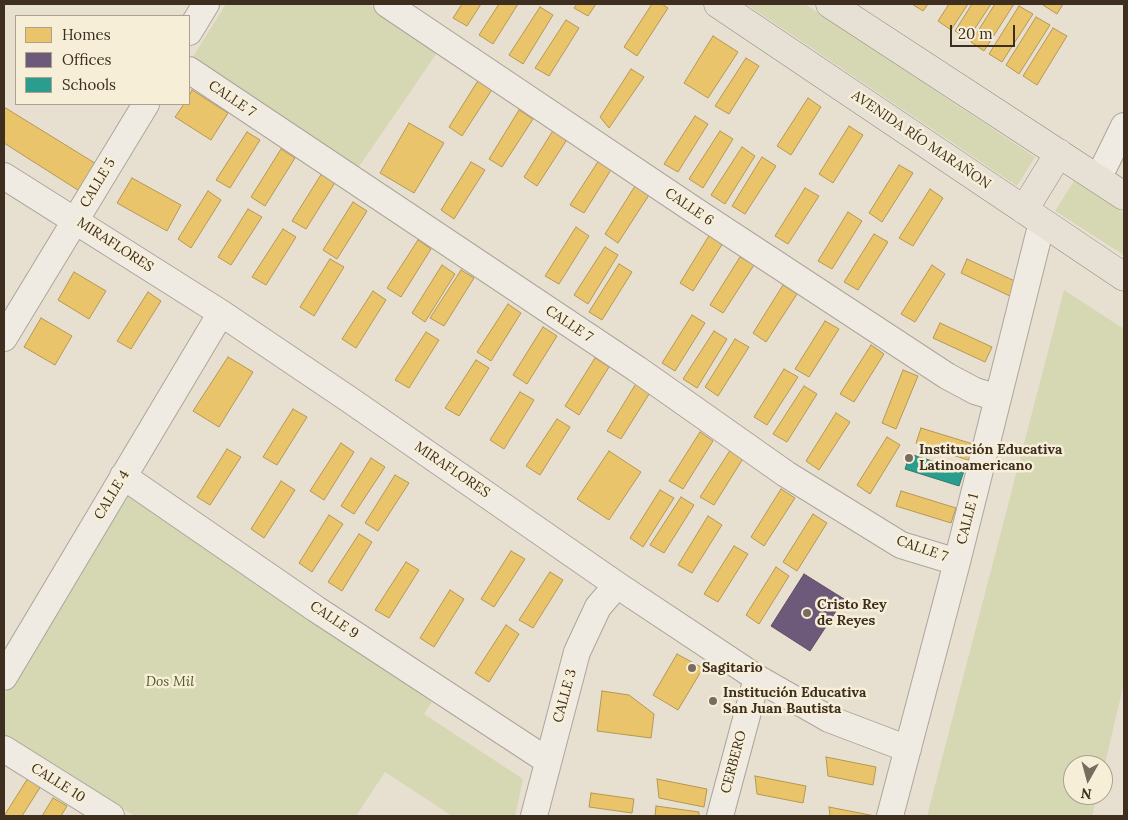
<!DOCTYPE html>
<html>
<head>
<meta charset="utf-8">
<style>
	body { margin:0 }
	#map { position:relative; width:1128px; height:820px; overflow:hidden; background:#e7e0d1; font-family:Lora,serif }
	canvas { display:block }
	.frame { position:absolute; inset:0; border:5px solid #3d2e20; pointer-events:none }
	.legend { position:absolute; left:15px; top:15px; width:175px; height:90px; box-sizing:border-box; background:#f7eed8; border:1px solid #ada18e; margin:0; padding:6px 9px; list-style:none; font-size:15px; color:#3d2e20 }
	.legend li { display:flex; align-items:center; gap:10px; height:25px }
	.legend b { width:25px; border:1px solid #ada18e }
	.north { position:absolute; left:1063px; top:755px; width:50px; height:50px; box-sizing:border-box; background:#f7eed8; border:1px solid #ada18e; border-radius:50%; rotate:187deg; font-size:14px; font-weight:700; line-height:20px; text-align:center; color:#3d2e20 }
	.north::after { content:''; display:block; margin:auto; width:18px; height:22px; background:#786c5e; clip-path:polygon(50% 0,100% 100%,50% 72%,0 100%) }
	.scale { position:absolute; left:950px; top:25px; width:65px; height:22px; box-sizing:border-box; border:2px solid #3d2e20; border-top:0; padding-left:6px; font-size:15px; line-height:18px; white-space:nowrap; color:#3d2e20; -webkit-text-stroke:4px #f7eed8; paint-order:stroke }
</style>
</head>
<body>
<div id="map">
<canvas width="1128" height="820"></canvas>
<div class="frame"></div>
<ul class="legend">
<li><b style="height:14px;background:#e9c46a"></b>Homes</li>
<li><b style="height:14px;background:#6d597a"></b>Offices</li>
<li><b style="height:14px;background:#2a9d8f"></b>Schools</li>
</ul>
<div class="north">N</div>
<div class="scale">20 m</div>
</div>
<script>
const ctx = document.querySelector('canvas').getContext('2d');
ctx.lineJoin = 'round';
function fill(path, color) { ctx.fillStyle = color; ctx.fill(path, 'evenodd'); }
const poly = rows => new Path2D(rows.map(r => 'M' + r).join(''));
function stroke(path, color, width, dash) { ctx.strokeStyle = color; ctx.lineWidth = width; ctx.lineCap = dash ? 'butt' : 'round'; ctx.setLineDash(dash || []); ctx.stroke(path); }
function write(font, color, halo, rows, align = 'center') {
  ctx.font = font + ' Lora,serif'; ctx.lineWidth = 5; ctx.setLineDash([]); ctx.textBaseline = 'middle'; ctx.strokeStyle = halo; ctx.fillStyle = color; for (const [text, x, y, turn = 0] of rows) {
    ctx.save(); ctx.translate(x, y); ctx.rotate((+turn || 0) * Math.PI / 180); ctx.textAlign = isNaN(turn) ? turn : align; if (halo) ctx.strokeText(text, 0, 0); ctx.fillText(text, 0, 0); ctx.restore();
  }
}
const green = poly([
	[226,4,368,4,439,50,358,168,192,58],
	[746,4,805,4,1035,157,1017,186],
	[1074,181,1124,213,1124,255,1055,211],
	[1064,290,1124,329,1124,683,1103,772,1103,765,1073,765,1073,795,1097,795,1092,816,927,816],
	[126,489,432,702,424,714,523,779,515,816,452,816,385,772,356,816,135,816,4,738,4,696]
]);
const homes = poly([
	[462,4,481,4,467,26,453,18,462,4],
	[499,4,518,4,493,44,479,35,499,4],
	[577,4,596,4,588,16,574,8,577,4],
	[652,4,662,4,668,8,637,56,624,47,652,4],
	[912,4,928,4,923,11,912,4],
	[949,4,968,4,951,30,938,21,949,4],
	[972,4,991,4,968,39,955,31,972,4],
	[995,4,1014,4,984,51,971,42,995,4],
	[1044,4,1063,4,1057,14,1043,5,1044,4],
	[1019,6,1033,14,1002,62,989,54,1019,6],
	[540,7,553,15,523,64,509,55,540,7],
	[1036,17,1050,25,1019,74,1006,65,1036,17],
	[566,20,579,28,549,76,535,68,566,20],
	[1053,28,1067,36,1037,85,1023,76,1053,28],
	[713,36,738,52,708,98,684,83,713,36],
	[746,58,759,66,729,114,715,106,746,58],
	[631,69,644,77,609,128,600,117,631,69],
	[479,79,493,88,462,136,449,127,479,79],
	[192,90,228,113,211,140,175,117,184,104,189,104,189,96,192,90],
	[808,98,821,107,791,155,777,146,808,98],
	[4,107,98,165,81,192,4,143,4,107],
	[519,110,533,119,502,167,489,159,519,110],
	[695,116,708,124,678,172,664,164,695,116],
	[409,123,444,143,414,193,380,173,409,123],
	[849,126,863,135,833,183,819,174,849,126],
	[554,129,568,138,537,186,524,177,554,129],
	[720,131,733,139,703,188,689,179,720,131],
	[247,132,260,140,230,188,216,180,247,132],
	[742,147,755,156,725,204,711,195,742,147],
	[281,149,295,158,265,206,251,197,281,149],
	[601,157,614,165,584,213,570,205,601,157],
	[762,157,776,166,745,214,732,206,762,157],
	[471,162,485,170,454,219,441,210,471,162],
	[899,165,913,173,882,222,869,213,899,165],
	[322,173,336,181,306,229,292,221,322,173],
	[132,178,181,205,167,231,117,203,132,178],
	[635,186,649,195,618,243,605,234,635,186],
	[805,188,819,196,788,244,775,236,805,188],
	[930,189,943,198,913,246,899,238,930,189],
	[208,191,221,200,191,248,178,239,208,191],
	[353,202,367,211,337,259,323,250,353,202],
	[248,209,262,217,231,265,218,257,248,209],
	[848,212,862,221,832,269,818,261,848,212],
	[576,227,589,236,559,284,545,276,576,227],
	[283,229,296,237,266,285,252,277,283,229],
	[710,234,723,243,693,291,680,283,710,234],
	[874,234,888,242,858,290,844,282,874,234],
	[418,240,431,249,401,297,387,288,418,240],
	[605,247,618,255,588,304,574,295,605,247],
	[740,257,754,265,723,313,710,305,740,257],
	[330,259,344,267,314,316,300,307,330,259],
	[967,259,1019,283,1012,297,961,273,967,259],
	[619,264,632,272,602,320,589,312,619,264],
	[442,265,455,274,425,322,412,313,442,265],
	[932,265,945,274,915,322,901,314,932,265],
	[461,270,474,278,444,326,430,318,461,270],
	[74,272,106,291,89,319,58,300,74,272],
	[783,285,797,294,766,342,753,333,783,285],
	[373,291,386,300,356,348,342,339,373,291],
	[148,292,161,301,131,349,117,341,148,292],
	[508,304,521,313,491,361,477,352,508,304],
	[692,315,705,323,675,371,662,363,692,315],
	[41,318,72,336,55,365,24,347,41,318],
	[825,321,839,329,809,377,795,369,825,321],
	[940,323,992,347,985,362,933,338,940,323],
	[543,327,557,336,527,384,513,375,543,327],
	[714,331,727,339,697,388,683,379,714,331],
	[426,332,439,340,409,388,395,380,426,332],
	[735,339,749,347,718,396,705,387,735,339],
	[871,345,884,354,854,402,840,394,871,345],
	[228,357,253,372,219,427,193,411,228,357],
	[595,358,609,367,579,415,565,406,595,358],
	[476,360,489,368,459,416,445,408,476,360],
	[784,369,798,377,767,425,754,417,784,369],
	[903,370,918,376,896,429,882,423,903,370],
	[637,382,651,391,621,439,607,431,637,382],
	[804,386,817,394,787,442,773,434,804,386],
	[520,392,534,400,504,449,490,440,520,392],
	[293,409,307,417,277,465,263,457,293,409],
	[836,413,850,422,819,470,806,461,836,413],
	[557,419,570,427,540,475,526,466,557,419],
	[921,428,976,445,971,461,916,443,921,428],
	[700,432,713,441,683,489,669,481,700,432],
	[887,437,900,445,870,494,857,485,887,437],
	[341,443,354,452,324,500,310,491,341,443],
	[227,449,241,457,210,505,197,497,227,449],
	[731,449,744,457,714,505,700,497,731,449],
	[609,451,641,472,609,520,577,499,609,451],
	[371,458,385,467,354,514,341,506,371,458],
	[395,475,409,483,378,531,365,523,395,475],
	[281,481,295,490,264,538,251,529,281,481],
	[781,489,795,498,764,546,751,537,781,489],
	[660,490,674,498,643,547,630,538,660,490],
	[901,491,956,508,951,523,896,506,901,491],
	[681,497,694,505,664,553,650,545,681,497],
	[813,514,827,523,797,571,783,562,813,514],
	[329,515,343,524,312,572,299,563,329,515],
	[708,516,722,525,692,573,678,565,708,516],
	[359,534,372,542,342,591,328,582,359,534],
	[734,546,748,554,718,602,704,594,734,546],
	[511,551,525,559,494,607,481,599,511,551],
	[406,562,419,570,389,618,375,610,406,562],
	[776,567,789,576,759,624,746,615,776,567],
	[550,572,563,580,533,628,519,620,550,572],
	[450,590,464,599,434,647,420,638,450,590],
	[506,625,519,634,489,682,475,673,506,625],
	[677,654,703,668,678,710,653,695,677,654],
	[602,691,629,695,654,714,651,738,597,731,602,691],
	[826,757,876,767,873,785,828,776,826,757],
	[755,776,806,786,803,803,757,794,755,776],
	[28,778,41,786,22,816,4,816,28,778],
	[657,779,707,789,704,807,659,798,657,779],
	[591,793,634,799,632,813,589,807,591,793],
	[53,798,67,806,61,816,42,816,53,798],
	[656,806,699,812,699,816,655,816,656,806],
	[829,807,875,816,830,816,829,807]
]);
const offices = poly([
	[804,574,844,599,810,651,771,626,804,574]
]);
const schools = poly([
	[910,454,964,471,959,486,905,469,910,454]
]);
const minor = poly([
	[387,4,694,210,947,376,975,391,998,398],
	[189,32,206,4],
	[189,70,637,369,786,474,901,545,957,562],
	[4,176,221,313,350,400,617,585,757,678,829,719,908,749],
	[1098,179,1124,126],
	[4,338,146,104],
	[123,476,316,609,548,761],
	[4,677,221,313],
	[4,749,111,816],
	[534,816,577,652,598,607,617,585],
	[720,816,757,678],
	[890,816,957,562,1042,222]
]);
const major = poly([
	[718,4,1124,277],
	[830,4,1124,196],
	[1024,210,1059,153]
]);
const markers = [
	[909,458,5,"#786c5e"],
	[807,613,5,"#786c5e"],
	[692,668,5,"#786c5e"],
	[713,701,5,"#786c5e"]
];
const streetNames = [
	["CALLE 7",232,99,34],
	["AVENIDA RÍO MARAÑON",921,140,34],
	["CALLE 5",98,183,-59],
	["CALLE 6",689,207,34],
	["MIRAFLORES",115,245,33],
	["CALLE 7",569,324,34],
	["MIRAFLORES",452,470,34],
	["CALLE 4",112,495,-59],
	["CALLE 1",968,519,-76],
	["CALLE 7",922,549,19],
	["CALLE 9",334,620,34],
	["CALLE 3",565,696,-75],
	["CERBERO",734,762,-75],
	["CALLE 10",58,783,32]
];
const poiNames = [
	["Institución Educativa",919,450],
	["Latinoamericano",919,466],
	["Cristo Rey",817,605],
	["de Reyes",817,621],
	["Sagitario",702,668],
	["Institución Educativa",723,693],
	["San Juan Bautista",723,709]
];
const parkNames = [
	["Dos Mil",170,682]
];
fill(green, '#d6d7b3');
fill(homes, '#e9c46a');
stroke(homes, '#b59754', 1);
fill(offices, '#6d597a');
stroke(offices, '#5f4c5f', 1);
fill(schools, '#2a9d8f');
stroke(schools, '#307c6e', 1);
stroke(minor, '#ada599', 28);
stroke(major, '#928b80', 29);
stroke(minor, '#efebe3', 26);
stroke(major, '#e6e1d4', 28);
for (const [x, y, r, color] of markers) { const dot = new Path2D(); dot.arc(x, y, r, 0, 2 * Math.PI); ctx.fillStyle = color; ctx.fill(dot); stroke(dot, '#f7eed8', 2); }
write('14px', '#3d2e20', '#f7eed8', streetNames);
write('bold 14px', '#3d2e20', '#f7eed8', poiNames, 'left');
write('italic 14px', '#4d5a26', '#f7eed8', parkNames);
</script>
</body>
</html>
